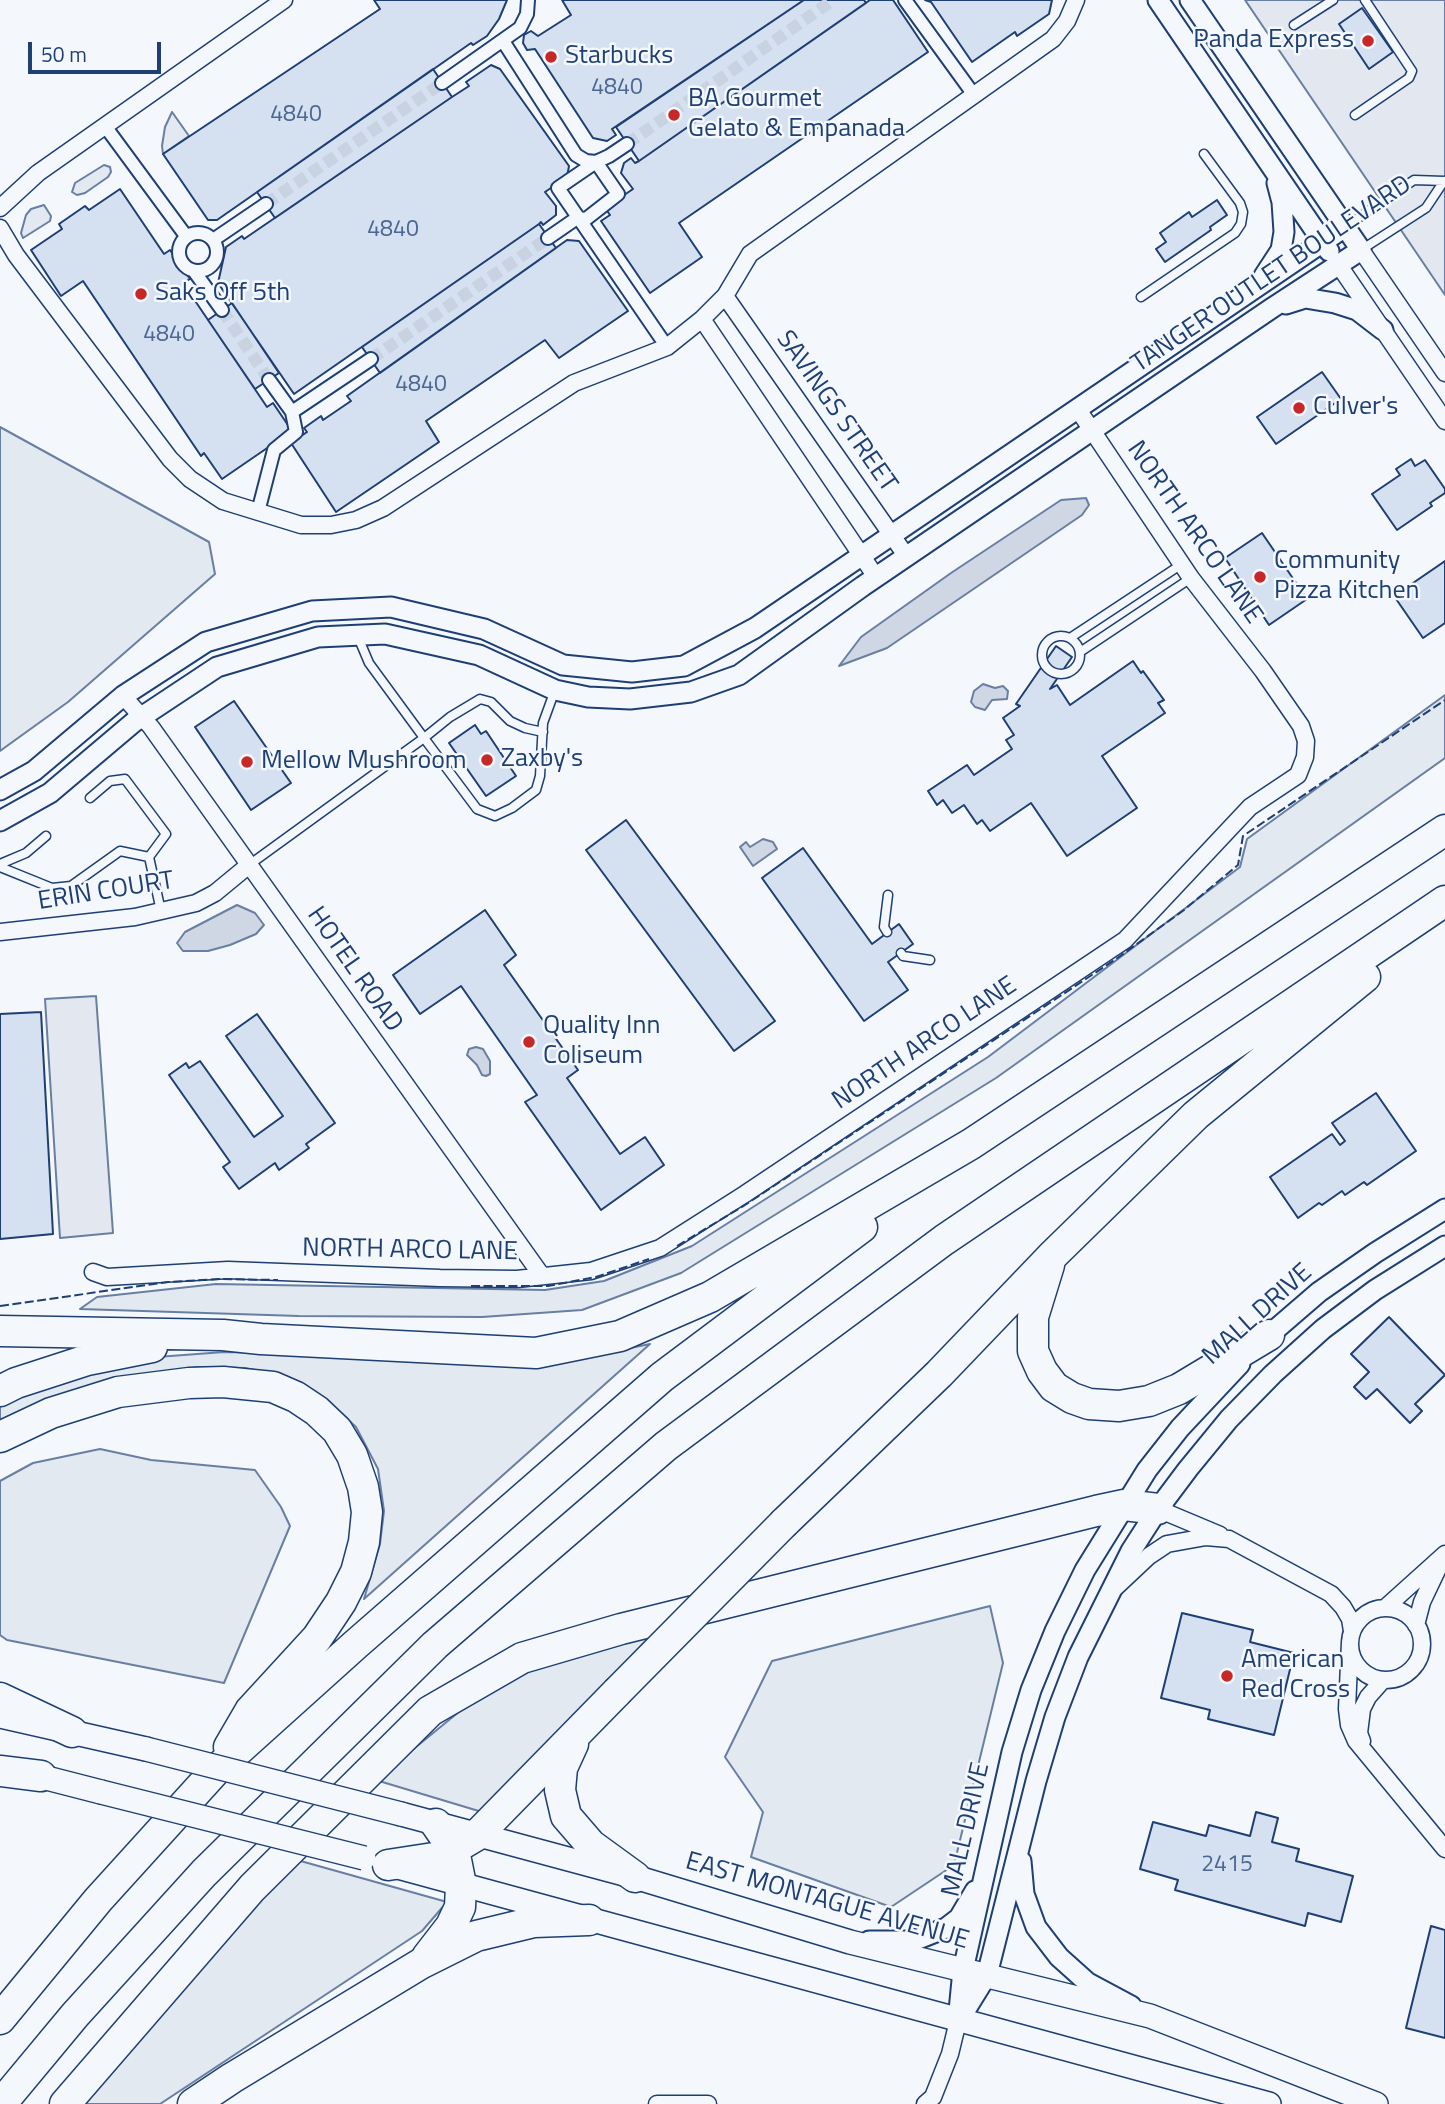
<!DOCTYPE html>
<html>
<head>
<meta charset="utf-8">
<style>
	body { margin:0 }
	#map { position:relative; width:1445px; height:2104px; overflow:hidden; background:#f4f7fb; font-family:"Titillium Web",sans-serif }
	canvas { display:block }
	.scale { position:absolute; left:28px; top:42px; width:133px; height:32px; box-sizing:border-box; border:4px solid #1d3f73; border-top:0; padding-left:9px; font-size:21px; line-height:24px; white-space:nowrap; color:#1d3f73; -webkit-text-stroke:5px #f4f7fb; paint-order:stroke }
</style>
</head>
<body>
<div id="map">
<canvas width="1445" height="2104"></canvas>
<div class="scale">50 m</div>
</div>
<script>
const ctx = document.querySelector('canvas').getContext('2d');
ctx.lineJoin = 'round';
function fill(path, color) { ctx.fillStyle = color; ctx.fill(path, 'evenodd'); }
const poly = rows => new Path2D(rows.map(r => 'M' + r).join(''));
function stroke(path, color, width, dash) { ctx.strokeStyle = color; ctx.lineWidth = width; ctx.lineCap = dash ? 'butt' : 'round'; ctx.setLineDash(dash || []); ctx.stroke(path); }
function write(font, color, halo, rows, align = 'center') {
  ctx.font = font + ' "Titillium Web",sans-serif'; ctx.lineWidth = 5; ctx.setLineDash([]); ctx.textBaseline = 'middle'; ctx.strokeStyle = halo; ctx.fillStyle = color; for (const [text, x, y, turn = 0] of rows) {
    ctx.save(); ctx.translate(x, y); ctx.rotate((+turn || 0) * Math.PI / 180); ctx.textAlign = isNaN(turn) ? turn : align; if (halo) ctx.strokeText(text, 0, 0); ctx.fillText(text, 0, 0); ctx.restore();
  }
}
const green = poly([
	[172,112,189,136,163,154,162,146,165,127,172,112],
	[104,165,110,167,111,172,108,177,85,193,77,195,72,192,75,183,104,165],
	[44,205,51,216,50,221,23,238,21,233,26,215,31,209,44,205],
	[0,427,209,542,215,574,68,702,0,751,0,427],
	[1445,695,1445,758,996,1078,681,1273,582,1310,482,1317,299,1316,80,1309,97,1297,216,1284,545,1290,604,1281,692,1246,988,1057,1240,867,1247,839,1445,695],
	[650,1344,364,1599,380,1544,384,1511,378,1469,356,1427,330,1403,289,1377,245,1368,198,1367,117,1379,42,1401,0,1420,0,1405,83,1369,157,1357,224,1352,580,1358,650,1344],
	[100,1449,151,1460,255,1470,281,1507,290,1526,224,1683,7,1640,0,1635,0,1481,33,1463,100,1449],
	[990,1606,1003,1663,954,1865,891,1907,751,1857,763,1812,725,1757,772,1661,990,1606],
	[661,1625,482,1812,379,1781,394,1765,460,1711,510,1680,574,1650,661,1625],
	[297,1860,447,1902,422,1931,160,2104,76,2104,297,1860]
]);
const parking = poly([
	[1245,0,1445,0,1445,295,1245,0],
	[96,996,113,1233,60,1238,45,999,96,996]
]);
const water = poly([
	[1086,498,1089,505,1082,515,887,648,839,666,861,637,951,573,1061,500,1086,498],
	[983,684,995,688,1003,686,1008,691,1007,699,992,700,985,710,975,707,971,702,974,691,983,684],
	[763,839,773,842,777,849,753,866,740,847,746,842,750,847,763,839],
	[237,905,255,913,264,925,256,934,230,945,208,951,183,951,177,943,185,932,237,905],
	[476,1047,483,1049,490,1061,490,1074,486,1076,482,1075,477,1065,467,1055,469,1049,476,1047]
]);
const building = poly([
	[374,0,507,0,499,19,487,36,473,45,471,43,217,220,208,220,163,154,380,9,374,0],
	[562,0,804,0,612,129,616,135,607,141,593,138,535,49,527,50,523,43,524,35,531,31,538,36,571,15,562,0],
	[804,0,864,0,866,3,639,161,616,127,804,0],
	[893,0,928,52,679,223,702,257,650,293,601,221,610,215,605,208,633,189,621,173,624,163,631,158,635,163,639,161,870,0,893,0],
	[925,0,1052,0,1049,14,1017,36,1015,32,972,62,931,2,925,0],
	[1362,8,1393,52,1369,69,1339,24,1362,8],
	[491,65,500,69,569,166,567,177,545,192,556,206,556,215,543,225,541,222,539,224,294,394,218,283,226,247,242,236,244,239,452,97,469,86,466,82,491,65],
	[433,69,452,97,275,218,257,192,433,69],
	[120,189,164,254,170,250,190,279,183,283,267,407,273,403,292,431,222,479,204,453,201,456,83,281,61,296,31,250,62,229,59,224,85,206,89,210,120,189],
	[1217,200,1227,215,1210,227,1211,230,1165,262,1156,249,1166,242,1160,233,1189,212,1192,217,1217,200],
	[539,224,556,248,380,373,362,347,539,224],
	[567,240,579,241,628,311,559,358,545,340,426,421,439,442,336,512,291,443,307,432,304,428,321,416,323,420,351,401,347,396,567,240],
	[232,303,279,373,255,389,208,320,232,303],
	[1322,372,1341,399,1276,444,1257,417,1322,372],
	[1411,459,1415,466,1425,460,1445,489,1445,493,1430,503,1432,506,1397,530,1372,494,1400,475,1396,469,1411,459],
	[1262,533,1307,599,1269,625,1225,558,1262,533],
	[1445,561,1445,623,1423,638,1394,596,1445,561],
	[1056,646,1072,657,1050,689,1057,685,1070,705,1133,661,1141,673,1143,671,1164,700,1158,703,1165,713,1102,756,1137,808,1067,856,1031,803,990,831,982,820,977,824,964,805,952,813,943,800,937,805,928,791,967,765,974,775,1012,749,1006,740,1014,735,1003,718,1020,706,1016,704,1056,646],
	[234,701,291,783,251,810,195,727,234,701],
	[475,725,481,734,486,731,516,776,486,796,449,743,475,725],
	[626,820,775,1021,734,1051,586,850,626,820],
	[803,848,872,944,899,924,913,944,888,962,908,990,864,1021,762,878,803,848],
	[485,910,516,955,504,965,578,1070,567,1078,620,1154,645,1137,664,1165,601,1210,525,1102,537,1095,461,986,420,1014,393,975,485,910],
	[41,1012,53,1234,0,1239,0,1014,41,1012],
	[257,1014,335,1123,306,1144,309,1148,279,1170,275,1163,239,1189,223,1167,230,1162,169,1075,186,1063,189,1068,200,1061,254,1137,283,1116,226,1036,257,1014],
	[1376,1093,1416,1151,1367,1185,1364,1182,1345,1195,1342,1191,1322,1205,1319,1203,1298,1218,1270,1177,1332,1134,1340,1145,1345,1141,1332,1123,1376,1093],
	[1389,1317,1445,1375,1415,1404,1422,1411,1410,1423,1377,1389,1366,1399,1354,1387,1369,1372,1351,1354,1389,1317],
	[1182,1613,1253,1630,1250,1642,1294,1653,1274,1735,1208,1719,1210,1710,1161,1698,1182,1613],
	[1256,1812,1278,1818,1272,1842,1299,1849,1296,1861,1353,1876,1341,1922,1308,1913,1305,1926,1175,1890,1178,1880,1140,1869,1153,1822,1206,1836,1209,1825,1250,1836,1256,1812],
	[1431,1926,1445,1930,1445,2038,1406,2028,1431,1926]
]);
const pedestrianTunnel = poly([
	[627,144,833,0],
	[266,204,442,83],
	[222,310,269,380],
	[371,359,548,238]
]);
const service = poly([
	[1294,25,1333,0],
	[1355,115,1409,78,1412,71,1365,0],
	[1345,227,1414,180,1444,181],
	[1361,250,1426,208,1444,181],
	[1141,297,1235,233,1241,224,1243,212,1240,203,1204,154],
	'1042 655a19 19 0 1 1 38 0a19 19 0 1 1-38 0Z',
	[358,637,369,663,424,738,450,717,480,699,491,702,510,721,525,728,543,732],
	[1070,638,1182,564],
	[1080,652,1191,578],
	[90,798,110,781,125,779,166,834,149,857,161,911],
	[0,864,26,853,46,836],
	[249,865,424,738,477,809,495,816,512,808,536,790,540,776,543,723,555,690],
	[0,867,52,888,71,886,120,851,149,857],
	[887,932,884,927,888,895],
	[901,953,903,956,930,960]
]);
const pedestrian = poly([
	[905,0,974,95],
	[503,41,576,155,586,161,596,162,618,194,586,219,577,218,548,238],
	[442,83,520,28,527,14,528,0],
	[105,126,186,236],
	[627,144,609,156,596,162,558,188,667,347],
	'179 252a19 19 0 1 1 38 0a19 19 0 1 1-38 0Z',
	[213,240,266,204],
	[194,271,222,310],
	[292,412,371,359],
	[258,512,274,450,296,432,292,412,269,380]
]);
const minor = poly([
	[0,208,38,173,284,0],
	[0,228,16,255,170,459,190,479,223,501,301,525,331,525,356,520,383,508,574,383,667,347,702,319,725,296,750,254,1053,39,1067,21,1076,0],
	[1361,250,1445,373],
	[1338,264,1445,421],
	[725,296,907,557],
	[702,319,876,577],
	[123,696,151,727,542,1276],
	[0,932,135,917,196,903,215,893,249,865],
	[93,1272,107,1277,228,1270,440,1278,517,1279,591,1271,660,1248,745,1194,1125,940,1250,807,1298,775,1305,757,1306,741,1301,726,1263,671,1191,578,1077,408],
	[1158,1509,1220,1535],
	[1116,1587,1149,1556,1167,1544,1206,1537,1229,1539,1331,1594,1343,1607,1350,1619,1352,1631],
	[1385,1608,1445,1554],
	'1350 1644a36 36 0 1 1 72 0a36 36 0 1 1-72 0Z',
	[1416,1625,1422,1602,1441,1562],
	[1350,1642,1347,1709,1349,1725,1356,1741,1445,1849],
	[1362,1741,1359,1733,1362,1709,1368,1697,1383,1680],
	[657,2104,708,2104],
	[925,2104,933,2097,950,2054,958,2021]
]);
const tertiary = poly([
	[1158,0,1329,251],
	[1264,276,1281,250,1284,232,1282,202,1277,183],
	[1286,304,1305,298,1335,303,1357,310,1383,330],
	[0,790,34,771,123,696,206,642,312,611,391,607,484,629,563,665,632,672,684,666,755,628,1345,227],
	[0,821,50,793,134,722,217,667,318,637,385,634,479,655,555,690,588,697,630,699,691,692,739,675,863,586,1272,308,1361,250,1190,0],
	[1261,1342,1319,1292,1375,1253,1445,1209],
	[1021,1861,1024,1894,1036,1927,1059,1957,1088,1983,1131,2006],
	[869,1941,913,1941,946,1928,959,1918,975,1891],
	[961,2017,987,1975,1036,1781,1055,1717,1078,1657,1131,1551,1158,1509,1188,1469,1229,1419,1273,1374,1323,1329,1375,1290,1445,1246],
	[958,2021,963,1970,1012,1752,1031,1690,1055,1631,1085,1570,1147,1470,1180,1428,1240,1364]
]);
const secondary = poly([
	[0,1716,146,1749],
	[27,1773,101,1792],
	[401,1814,635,1877,850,1942,1150,2016,1376,2104],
	[394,1866,1269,2104]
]);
const motorway = poly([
	[1049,1265,1033,1317,1033,1351,1042,1371,1054,1387,1072,1398,1089,1404,1119,1406,1149,1401,1179,1389,1269,1335],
	[0,1331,223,1335,261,1339,536,1353,620,1336,710,1297,971,1144,1445,830],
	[0,1391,16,1383,87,1360,152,1347],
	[0,1437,51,1413,118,1392,189,1383,223,1382,273,1387,296,1397,317,1411,337,1430,352,1455,363,1487,367,1512,364,1542,356,1572,341,1602,317,1638,250,1711,229,1747],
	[784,1523,939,1374,1054,1254,1196,1115,1365,977],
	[0,1698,72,1732],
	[573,1744,562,1768,560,1790,566,1816,591,1845,635,1877],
	[0,1771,41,1776],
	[388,1865,440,1857,477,1835,617,1692],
	[427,1957,451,1926,460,1907,461,1885,454,1850,436,1824],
	[0,2019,98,1900,215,1771,355,1645,662,1377,862,1227],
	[1,2104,75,2015,204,1873,435,1645,666,1446,944,1240,1445,901],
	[65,2104,252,1888,430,1711,522,1658,621,1629,1096,1511,1124,1505,1158,1509],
	[193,2104,232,2078,422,1963,476,1936,534,1922,589,1920]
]);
const secondaryBridge = poly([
	[146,1749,401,1814],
	[101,1792,364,1858]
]);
const motorwayBridge = poly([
	[617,1692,784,1523]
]);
const fence = poly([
	[677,1246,745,1205,1116,959,1184,910,1238,865,1243,836,1445,700],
	[471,1286,548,1286,596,1277,649,1259],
	[0,1306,168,1282,219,1279,278,1280]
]);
const markers = [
	[1368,41,7,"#c62828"],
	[551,57,7,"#c62828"],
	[674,115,7,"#c62828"],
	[141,294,7,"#c62828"],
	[1299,408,7,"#c62828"],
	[1260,577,7,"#c62828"],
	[487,760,7,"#c62828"],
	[247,762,7,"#c62828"],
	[529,1042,7,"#c62828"],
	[1227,1676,7,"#c62828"]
];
const numberNames = [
	["4840",617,88],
	["4840",296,115],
	["4840",393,230],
	["4840",169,335],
	["4840",421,385],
	["2415",1227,1865]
];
const poiNames = [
	["Panda Express",1354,41,"right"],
	["Starbucks",565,57],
	["BA Gourmet",688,100],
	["Gelato & Empanada",688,130],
	["Saks Off 5th",155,294],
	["Culver's",1313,408],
	["Community",1274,562],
	["Pizza Kitchen",1274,592],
	["Zaxby's",501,760],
	["Mellow Mushroom",261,762],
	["Quality Inn",543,1027],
	["Coliseum",543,1057],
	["American",1241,1661],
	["Red Cross",1241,1691]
];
const streetNames = [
	["TANGER OUTLET BOULEVARD",1272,275,-34],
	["SAVINGS STREET",836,412,55],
	["NORTH ARCO LANE",1194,533,55],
	["ERIN COURT",106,892,-9],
	["HOTEL ROAD",354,970,55],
	["NORTH ARCO LANE",925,1044,-34],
	["NORTH ARCO LANE",410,1251,1],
	["MALL DRIVE",1258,1315,-42],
	["MALL DRIVE",967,1830,-77],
	["EAST MONTAGUE AVENUE",827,1902,16]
];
fill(green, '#e3e9f0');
stroke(green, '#687fa3', 2);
fill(parking, '#e3e8f0');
stroke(parking, '#687fa3', 2);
fill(water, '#cfd7e4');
stroke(water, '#687fa3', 2);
fill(building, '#d5e0f0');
stroke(building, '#1d3f73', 2);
stroke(pedestrianTunnel, '#c9d2e0', 12, [12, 6]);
stroke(service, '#1d3f73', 11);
stroke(pedestrian, '#1d3f73', 16);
stroke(minor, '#1d3f73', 19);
stroke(tertiary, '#1d3f73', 23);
stroke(secondary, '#1d3f73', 26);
stroke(motorway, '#1d3f73', 33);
stroke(service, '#f4f7fb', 8);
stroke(pedestrian, '#f4f7fb', 12);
stroke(minor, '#f4f7fb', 16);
stroke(tertiary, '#f4f7fb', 19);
stroke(secondary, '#f4f7fb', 23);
stroke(motorway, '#f4f7fb', 30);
stroke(secondaryBridge, '#1d3f73', 26, []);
stroke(motorwayBridge, '#1d3f73', 33, []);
stroke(secondaryBridge, '#f4f7fb', 23);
stroke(motorwayBridge, '#f4f7fb', 30);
stroke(fence, '#1d3f73', 2, [9, 3.5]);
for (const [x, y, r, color] of markers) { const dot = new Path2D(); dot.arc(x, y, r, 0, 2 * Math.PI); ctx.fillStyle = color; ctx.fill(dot); stroke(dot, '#f4f7fb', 2.5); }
write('23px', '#4b6792', null, numberNames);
write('26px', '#1d3f73', '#f4f7fb', poiNames, 'left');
write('26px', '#1d3f73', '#f4f7fb', streetNames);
</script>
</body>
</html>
